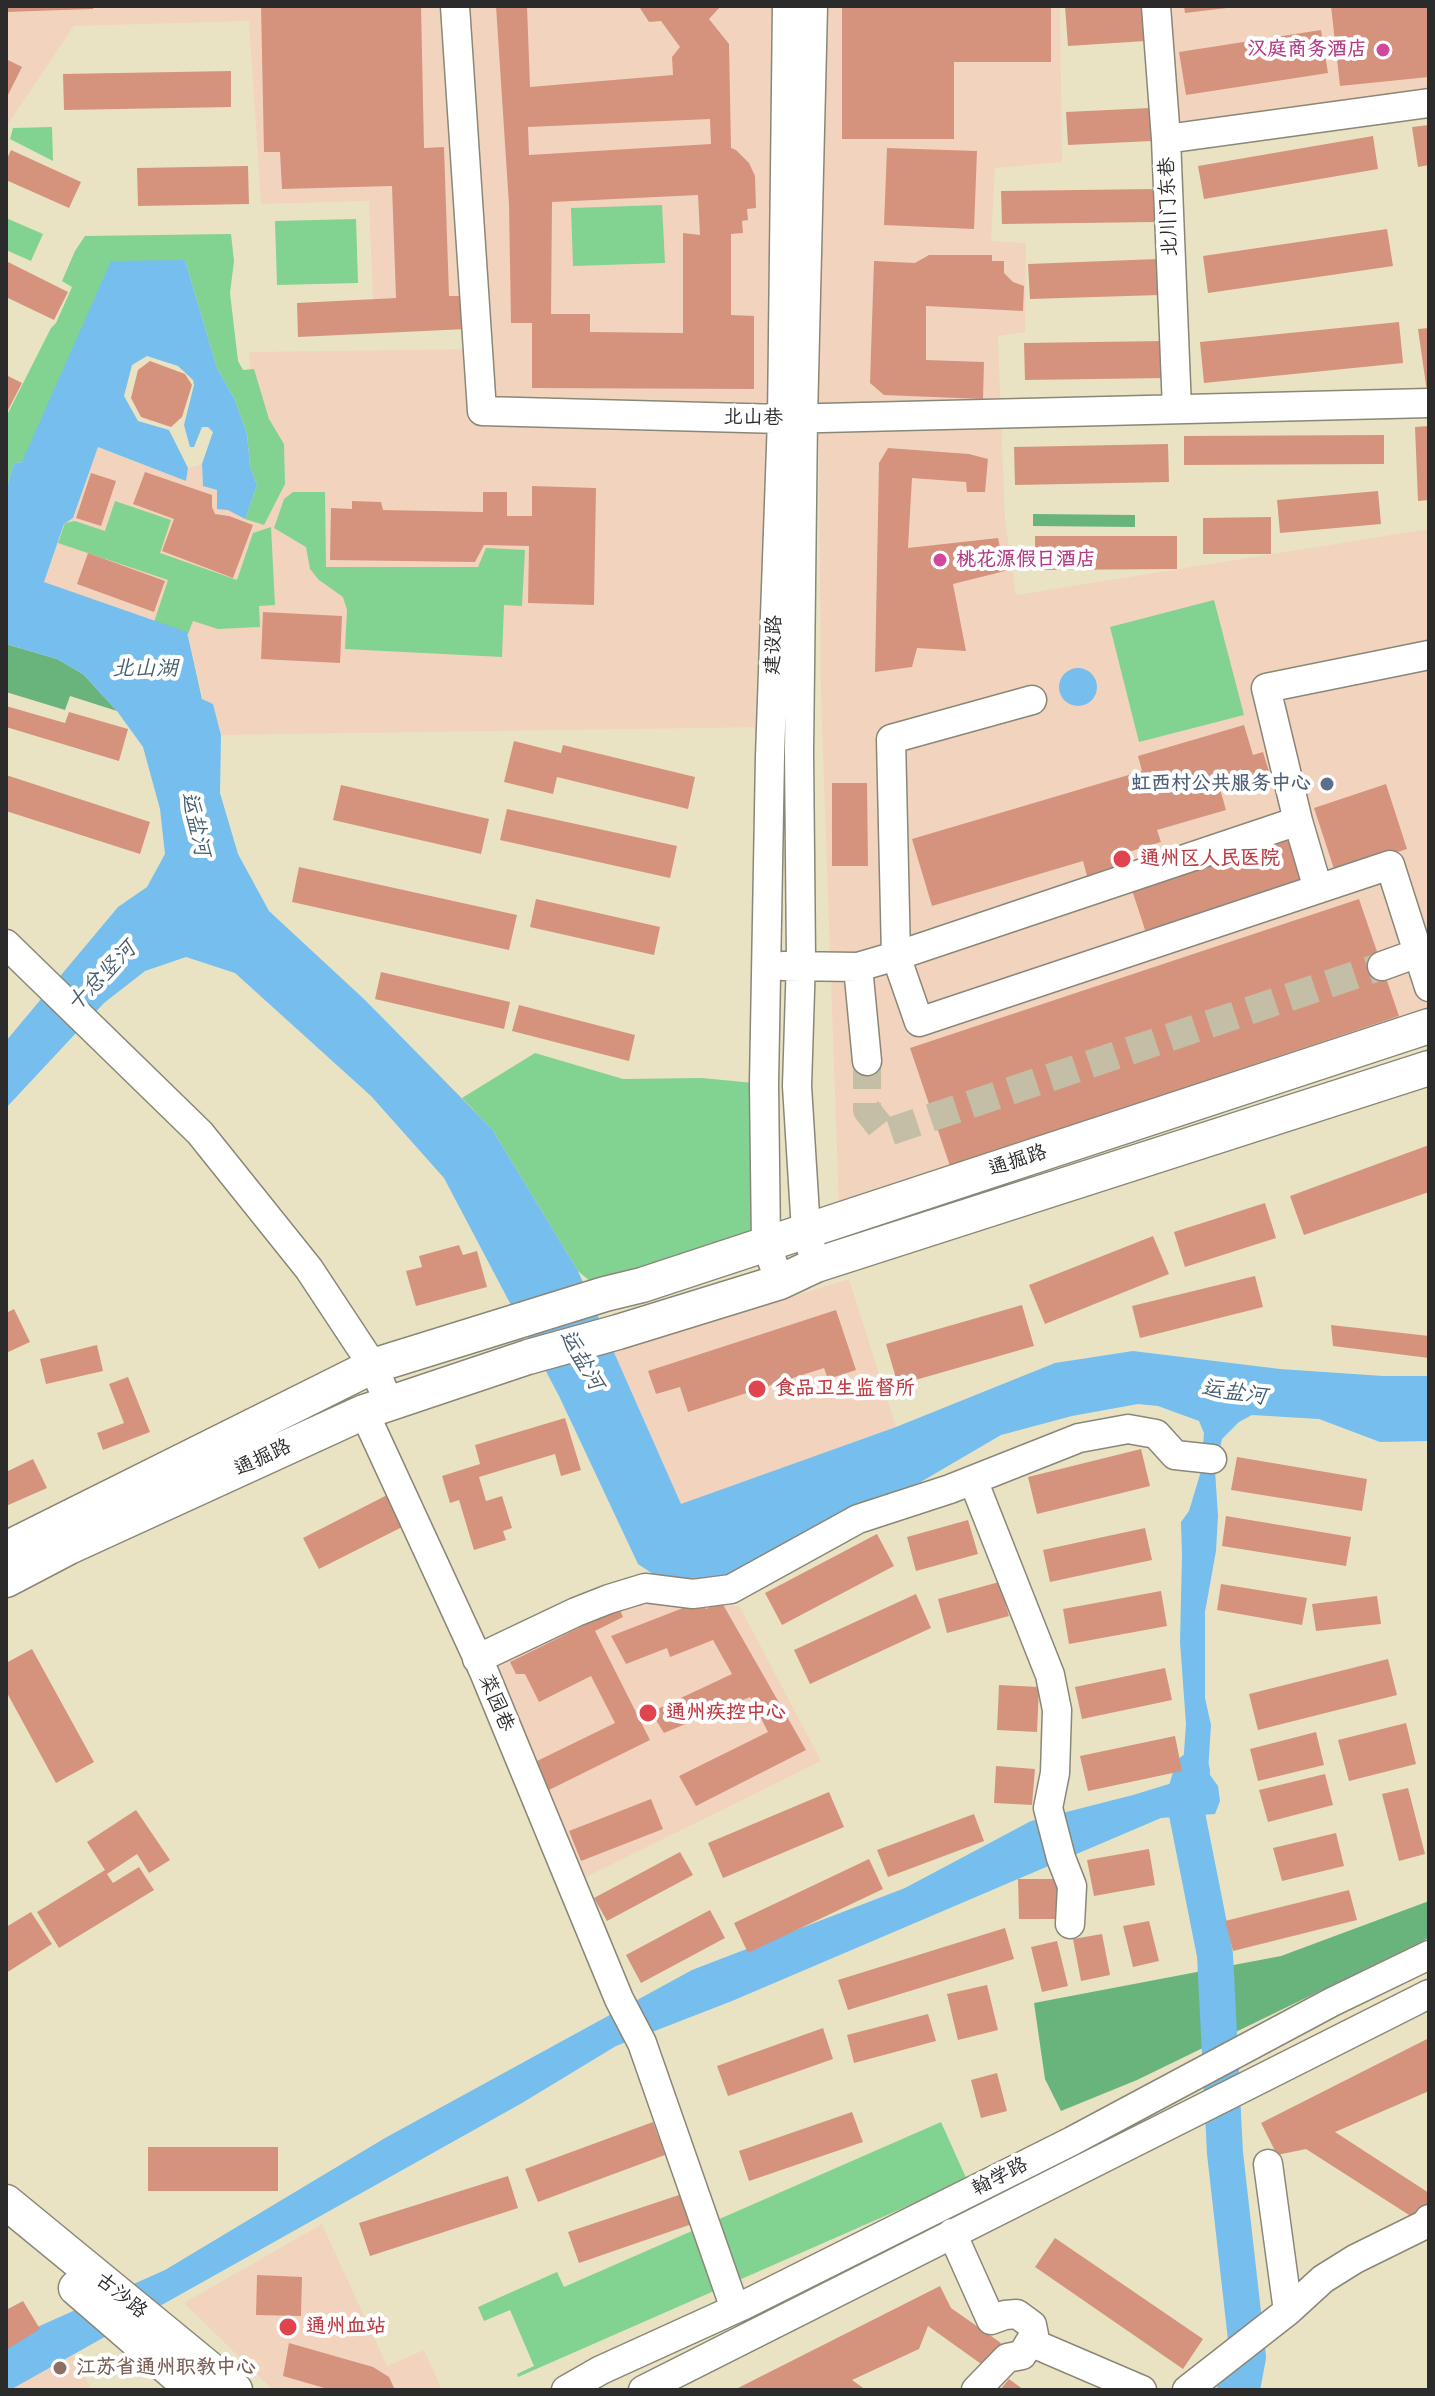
<!DOCTYPE html>
<html>
<head>
<meta charset="utf-8">
<style>
	body { margin:0 }
	#map { position:relative; width:1435px; height:2396px; overflow:hidden; background:#e9e3c3; font-family:"Shantell Sans",sans-serif }
	canvas { display:block }
	.frame { position:absolute; inset:0; border:8px solid #2b2b2b; pointer-events:none }
</style>
</head>
<body>
<div id="map">
<canvas width="1435" height="2396"></canvas>
<div class="frame"></div>
</div>
<script>
const ctx = document.querySelector('canvas').getContext('2d');
ctx.lineJoin = 'round';
function fill(path, color) { ctx.fillStyle = color; ctx.fill(path, 'evenodd'); }
const poly = rows => new Path2D(rows.map(r => 'M' + r).join(''));
function stroke(path, color, width, dash) { ctx.strokeStyle = color; ctx.lineWidth = width; ctx.lineCap = dash ? 'butt' : 'round'; ctx.setLineDash(dash || []); ctx.stroke(path); }
function write(font, color, halo, rows, align = 'center') {
  ctx.font = font + ' "Shantell Sans","LXGW WenKai TC",sans-serif'; ctx.lineWidth = 8; ctx.setLineDash([]); ctx.textBaseline = 'middle'; ctx.strokeStyle = halo; ctx.fillStyle = color; for (const [text, x, y, turn = 0] of rows) {
    ctx.save(); ctx.translate(x, y); ctx.rotate((+turn || 0) * Math.PI / 180); ctx.textAlign = isNaN(turn) ? turn : align; if (halo) ctx.strokeText(text, 0, 0); ctx.fillText(text, 0, 0); ctx.restore();
  }
}
const built = poly([
	[6,6,787,6,770,727,221,735,213,704,203,699,187,632,44,582,65,523,73,518,98,447,186,481,188,468,202,464,203,486,217,490,218,497,257,485,249,352,477,349,474,296,373,299,369,201,261,204,249,21,74,26,6,127],
	[822,6,1060,6,1062,162,995,168,991,241,1026,243,1025,332,998,336,1005,519,1016,595,1429,529,1429,1013,839,1210,821,696,818,361],
	[1160,6,1429,6,1429,95,1171,132],
	[849,1279,896,1427,681,1505,613,1352],
	[721,1601,740,1607,821,1761,572,1884,480,1665,619,1608,649,1602],
	[322,2224,387,2366,424,2350,442,2390,273,2390,184,2303],
	[72,2353,92,2390,6,2390,6,2384]
]);
const green = poly([
	[52,127,53,161,10,139,13,128],
	[662,205,665,263,573,266,571,208],
	[6,218,43,234,31,261,6,250],
	[356,219,358,283,277,285,275,221],
	[231,234,234,261,230,293,238,361,243,370,254,369,269,419,284,444,285,484,264,525,245,519,257,485,250,466,247,434,235,400,217,368,185,260,22,462,14,463,6,490,6,417,51,328,56,323,72,287,62,281,75,251,85,236],
	[293,492,325,492,326,567,478,567,486,548,525,550,522,606,504,605,502,657,345,649,347,610,343,597,319,580,310,569,306,547,274,528,284,499],
	[115,501,171,520,160,553,237,580,253,533,271,527,275,605,259,606,260,627,218,629,193,621,188,634,154,622,168,580,58,543,65,523,75,521,105,531],
	[1214,600,1244,715,1139,742,1110,627],
	[535,1053,623,1079,702,1078,764,1084,766,1244,605,1294,578,1271,492,1129,462,1098],
	[941,2122,967,2180,518,2377,517,2374,534,2366,510,2310,484,2321,478,2307,557,2272,564,2287]
]);
const forest = poly([
	[1033,514,1135,515,1135,527,1033,526],
	[6,644,57,659,83,674,117,711,70,696,65,710,6,692],
	[1429,1901,1429,1938,1137,2080,1061,2111,1045,2079,1034,2003,1281,1956]
]);
const water = poly([
	[185,260,217,368,235,400,247,434,250,466,257,485,245,519,228,510,217,509,217,490,203,486,202,464,213,432,208,427,202,427,194,447,190,447,184,425,194,385,193,380,178,366,147,356,132,365,124,396,138,421,169,430,188,468,186,481,98,447,73,518,64,524,44,582,187,632,202,699,213,704,221,735,220,793,238,854,269,911,365,1000,492,1129,578,1271,681,1504,896,1427,1055,1363,1133,1351,1280,1369,1383,1376,1429,1376,1429,1441,1380,1442,1319,1419,1252,1415,1239,1422,1222,1439,1215,1470,1218,1516,1216,1551,1205,1612,1205,1698,1211,1725,1208,1772,1218,1786,1220,1801,1215,1814,1161,1818,732,2001,616,2046,522,2103,10,2390,6,2390,6,2341,165,2270,385,2138,692,1970,905,1888,1031,1821,1133,1795,1182,1780,1186,1724,1180,1642,1182,1556,1181,1522,1189,1511,1201,1471,1204,1433,1199,1421,1158,1406,1138,1404,1072,1416,1001,1435,919,1483,747,1569,706,1584,659,1578,638,1564,559,1396,444,1178,371,1096,235,973,186,957,145,971,104,1003,6,1108,6,1041,118,907,147,887,165,854,160,809,143,747,117,711,83,674,57,659,6,644,6,490,14,463,22,462,111,261],
	'1059 687a19 19 0 1 1 38 0a19 19 0 1 1-38 0Z'
]);
const river = poly([
	[1192,1771,1184,1799,1215,1955,1225,2153,1248,2357,1243,2384,1235,2390]
]);
const building = poly([
	[6,6,93,6,93,9,6,12],
	[261,6,421,6,424,148,444,147,449,296,464,296,466,329,298,337,297,303,396,298,392,186,282,189,280,152,264,152],
	[496,6,527,6,530,87,673,75,672,57,680,47,661,21,649,22,640,8,643,6,721,6,709,19,729,44,731,148,736,150,749,163,755,176,756,208,747,209,748,220,742,221,743,233,731,234,731,315,754,316,754,389,532,388,532,323,511,323,509,205],
	[710,119,711,144,529,155,528,127],
	[698,195,700,235,683,233,683,333,590,332,590,314,551,314,552,202],
	[842,6,1051,6,1051,62,954,62,954,139,842,139],
	[1065,6,1144,6,1146,41,1068,46],
	[1184,6,1227,6,1227,8,1185,13],
	[1331,6,1429,6,1429,77,1340,86],
	[1321,30,1328,73,1186,95,1179,52],
	[6,59,22,67,6,99],
	[231,71,231,107,64,110,63,74],
	[1150,108,1152,141,1068,145,1066,112],
	[1429,125,1429,165,1418,167,1412,127],
	[1373,136,1378,169,1204,199,1198,166],
	[887,148,977,151,974,229,884,225],
	[11,150,81,182,69,208,6,180,6,161],
	[248,166,249,204,138,206,137,168],
	[1155,189,1156,222,1002,224,1001,191],
	[1387,229,1393,266,1208,293,1203,256],
	[929,255,992,255,992,261,1004,261,1004,273,1013,282,1024,286,1023,311,926,306,926,360,984,362,983,399,884,395,870,383,874,261,915,263],
	[1158,259,1160,295,1030,299,1028,264],
	[6,261,68,292,54,320,6,297],
	[1399,322,1403,363,1204,383,1200,342],
	[1429,328,1429,391,1427,392,1418,329],
	[1164,341,1165,378,1025,380,1024,343],
	[150,361,185,374,192,385,182,417,171,427,141,417,131,398,138,370],
	[6,375,22,383,6,414],
	[1429,426,1429,500,1418,501,1415,427],
	[1384,435,1384,464,1184,465,1184,436],
	[1168,444,1169,482,1015,485,1014,447],
	[888,448,969,454,988,459,985,492,967,492,966,482,912,478,908,548,998,538,1005,571,953,584,966,651,917,648,912,667,875,672,879,463],
	[145,472,212,495,212,507,215,514,229,516,253,525,233,578,162,551,174,519,133,504],
	[91,473,116,481,101,526,76,518],
	[532,486,596,488,594,605,528,603,529,546,484,545,475,562,330,560,331,508,352,509,352,501,381,502,383,510,483,512,483,492,507,492,507,516,532,516],
	[1378,491,1381,524,1280,533,1277,500],
	[1271,517,1271,554,1203,554,1203,518],
	[1035,536,1177,536,1177,569,1035,570],
	[88,553,165,581,154,612,77,584],
	[263,612,342,616,340,663,261,659],
	[6,706,65,723,69,712,128,729,119,761,6,727],
	[1244,725,1253,755,1263,752,1270,775,1220,789,1226,810,1157,830,1161,842,1125,853,1128,864,1087,876,1083,861,932,906,912,839,1142,771,1138,756],
	[514,741,561,753,563,745,695,777,688,809,557,777,553,794,504,782],
	[6,775,150,822,140,854,6,811],
	[832,783,867,783,868,866,832,866],
	[1386,784,1407,849,1335,872,1314,808],
	[341,785,489,819,481,854,333,820],
	[507,809,677,846,670,878,500,840],
	[1287,833,1304,884,1147,936,1130,884],
	[299,867,517,915,509,950,292,902],
	[536,899,660,927,654,955,530,927],
	[1359,899,1399,1016,950,1166,910,1048],
	[381,972,510,1002,504,1029,375,999],
	[519,1005,635,1035,629,1061,512,1031],
	[1429,1145,1429,1192,1304,1235,1290,1196],
	[1265,1203,1276,1238,1185,1267,1174,1232],
	[1153,1236,1169,1274,1045,1324,1029,1285],
	[459,1245,463,1255,477,1251,487,1287,416,1306,406,1271,422,1267,419,1256],
	[1255,1276,1263,1307,1140,1338,1132,1306],
	[1022,1305,1034,1346,898,1385,886,1344],
	[14,1309,30,1342,6,1353,6,1313],
	[836,1310,856,1370,828,1379,824,1368,688,1412,680,1387,656,1394,648,1371],
	[1331,1325,1429,1336,1429,1358,1333,1346],
	[97,1345,103,1371,46,1384,40,1359],
	[128,1377,150,1432,103,1450,97,1433,124,1423,109,1384],
	[565,1418,581,1470,561,1476,555,1454,479,1477,486,1501,502,1496,512,1528,503,1531,506,1540,474,1550,459,1500,450,1503,442,1476,480,1464,475,1445],
	[1141,1449,1150,1486,1037,1514,1028,1477],
	[1237,1457,1367,1479,1362,1511,1231,1490],
	[33,1459,47,1488,6,1506,6,1472],
	[393,1492,410,1523,319,1569,303,1538],
	[1226,1516,1351,1537,1346,1566,1222,1546],
	[968,1520,978,1554,916,1571,907,1537],
	[1145,1528,1152,1560,1050,1582,1043,1550],
	[877,1534,894,1566,782,1625,765,1593],
	[999,1582,1009,1616,947,1633,938,1599],
	[1221,1584,1307,1598,1302,1625,1217,1610],
	[1161,1591,1167,1626,1069,1644,1063,1609],
	[916,1594,931,1628,810,1684,794,1650],
	[1377,1596,1381,1624,1316,1631,1312,1604],
	[701,1601,706,1609,721,1601,806,1750,696,1806,679,1776,768,1732,750,1697,664,1733,651,1712,732,1674,713,1640,670,1657,667,1648,626,1664,611,1636],
	[619,1608,623,1617,595,1631,650,1740,549,1790,535,1762,615,1723,591,1676,539,1702,525,1674,516,1674,510,1662],
	[32,1649,94,1762,56,1783,6,1691,6,1663],
	[1388,1659,1397,1695,1258,1730,1249,1694],
	[1165,1668,1172,1700,1082,1719,1075,1687],
	[999,1685,1039,1687,1037,1732,997,1730],
	[1406,1723,1416,1764,1349,1781,1338,1740],
	[1316,1732,1324,1765,1258,1781,1250,1749],
	[1175,1736,1182,1771,1088,1791,1080,1756],
	[996,1766,1035,1769,1032,1805,994,1803],
	[1325,1774,1333,1805,1268,1822,1259,1790],
	[1408,1788,1425,1854,1399,1861,1382,1794],
	[829,1792,844,1827,723,1878,708,1843],
	[651,1799,663,1829,581,1861,569,1831],
	[136,1810,170,1860,149,1873,137,1854,107,1874,113,1883,139,1867,154,1890,59,1948,37,1912,105,1870,87,1842],
	[974,1814,984,1841,888,1877,877,1850],
	[1336,1833,1344,1866,1282,1881,1273,1848],
	[1149,1849,1155,1885,1094,1896,1087,1860],
	[680,1852,693,1875,607,1921,594,1898],
	[869,1859,883,1889,748,1953,734,1923],
	[1018,1879,1058,1879,1058,1919,1019,1919],
	[1349,1890,1357,1920,1233,1951,1225,1921],
	[710,1910,725,1938,641,1983,626,1955],
	[31,1912,52,1944,6,1973,6,1927],
	[1149,1921,1159,1961,1133,1967,1123,1926],
	[1005,1928,1014,1959,848,2010,838,1980],
	[1102,1934,1110,1975,1081,1981,1073,1939],
	[1057,1941,1068,1986,1042,1992,1031,1947],
	[987,1985,998,2030,958,2040,947,1994],
	[928,2014,936,2041,854,2063,847,2035],
	[823,2028,833,2059,728,2096,717,2066],
	[1429,2038,1429,2091,1335,2132,1429,2193,1429,2207,1420,2222,1306,2149,1277,2155,1261,2123],
	[997,2073,1007,2111,981,2118,971,2080],
	[852,2112,863,2142,749,2181,739,2151],
	[653,2122,665,2155,538,2202,525,2169],
	[148,2147,278,2147,278,2191,148,2191],
	[508,2176,518,2208,370,2256,359,2223],
	[682,2194,692,2224,579,2263,568,2232],
	[1055,2238,1203,2339,1183,2369,1035,2267],
	[257,2275,302,2277,301,2316,256,2315],
	[940,2286,951,2308,1001,2343,984,2366,928,2326,919,2349,852,2380,866,2390,734,2390],
	[23,2301,40,2329,6,2350,6,2310],
	[289,2343,373,2367,389,2377,395,2390,331,2390,283,2376],
	[1009,2379,1024,2390,1000,2390]
]);
const minorTunnel = poly([
	[867,1061,867,1110,885,1133,1382,966]
]);
const minor = poly([
	[455,6,482,411,782,419,1429,403],
	[1156,6,1166,139,1177,409],
	[1166,139,1429,103],
	[1032,700,891,739,896,956,1298,821,1266,688,1429,655],
	[1298,821,1318,889],
	[6,944,200,1133,309,1269,373,1366,389,1403],
	[783,966,858,967,896,956,919,1022,1390,865,1429,987],
	[1382,966,1418,953],
	[858,967,867,1061],
	[811,1248,806,1231,797,1086,801,959,799,752,803,418,813,6],
	[780,1282,766,1244,764,1084,770,756,782,419,787,6],
	[364,1412,484,1672,619,1999,642,2043,735,2309],
	[973,1480,1050,1675,1057,1710,1055,1773,1048,1808,1061,1858,1072,1886,1070,1924],
	[477,1659,576,1612,609,1599,645,1588,693,1594,731,1589,858,1519,950,1489,1079,1438,1128,1429,1156,1434,1175,1455,1212,1459],
	[952,2233,991,2320,1005,2315,1017,2314,1032,2325,1034,2335,1022,2355,1007,2358,976,2390],
	[1288,2311,1323,2279,1355,2259,1426,2224,1429,2219],
	[1030,2342,1142,2390],
	[566,2390,601,2370,744,2305,1072,2141,1332,2002,1429,1955],
	[643,2390,1429,1994],
	[1187,2390,1288,2311,1268,2164]
]);
const major = poly([
	[6,1549,373,1366,605,1294,642,1285,1429,1026],
	[6,1580,69,1547,364,1412,528,1357,618,1332,780,1282,816,1265,1429,1068],
	[6,2202,235,2390],
	[76,2288,194,2390]
]);
const markers = [
	[1383,50,8,"#d1479c"],
	[940,560,8,"#d1479c"],
	[1327,784,8,"#5c6f8a"],
	[1122,859,10,"#e0444e"],
	[757,1389,10,"#e0444e"],
	[648,1713,10,"#e0444e"],
	[288,2327,10,"#e0444e"],
	[60,2368,8,"#8d6e63"]
];
const hotelNames = [
	["汉庭商务酒店",1367,50],
	["桃花源假日酒店",956,560,"left"]
];
const streetNames = [
	["北川门东巷",1169,207,-92],
	["北山巷",753,418,1],
	["建设路",774,645,-88],
	["通掘路",1018,1161,-18],
	["通掘路",263,1458,-25],
	["菜园巷",496,1703,67],
	["翰学路",1000,2177,-27],
	["古沙路",121,2296,39]
];
const serviceNames = [
	["虹西村公共服务中心",1311,784]
];
const healthNames = [
	["通州区人民医院",1140,859],
	["食品卫生监督所",775,1389],
	["通州疾控中心",666,1713],
	["通州血站",306,2327]
];
const educationNames = [
	["江苏省通州职教中心",76,2368]
];
const waterNames = [
	["北山湖",145,669],
	["运盐河",195,824,77],
	["十总竖河",102,977,-46],
	["运盐河",581,1360,60],
	["运盐河",1234,1393,8]
];
fill(built, '#f2d4be');
fill(green, '#82d292');
fill(forest, '#69b47c');
fill(water, '#76beee');
stroke(river, '#76beee', 36);
fill(building, '#d5937d');
stroke(minorTunnel, '#c3bea5', 28, [28, 14]);
stroke(minor, '#8a8777', 31);
stroke(major, '#8a8777', 37);
stroke(minor, '#fff', 28);
stroke(major, '#fff', 34);
for (const [x, y, r, color] of markers) { const dot = new Path2D(); dot.arc(x, y, r, 0, 2 * Math.PI); ctx.fillStyle = color; ctx.fill(dot); stroke(dot, '#fff', 3); }
write('bold 20px', '#b23c85', '#fff', hotelNames, 'right');
write('20px', '#2b2b2b', '#fff', streetNames);
write('bold 20px', '#4e5e75', '#fff', serviceNames, 'right');
write('bold 20px', '#be3a42', '#fff', healthNames, 'left');
write('bold 20px', '#785e54', '#fff', educationNames, 'left');
write('italic 22px', '#455e6f', '#fff', waterNames);
</script>
</body>
</html>
